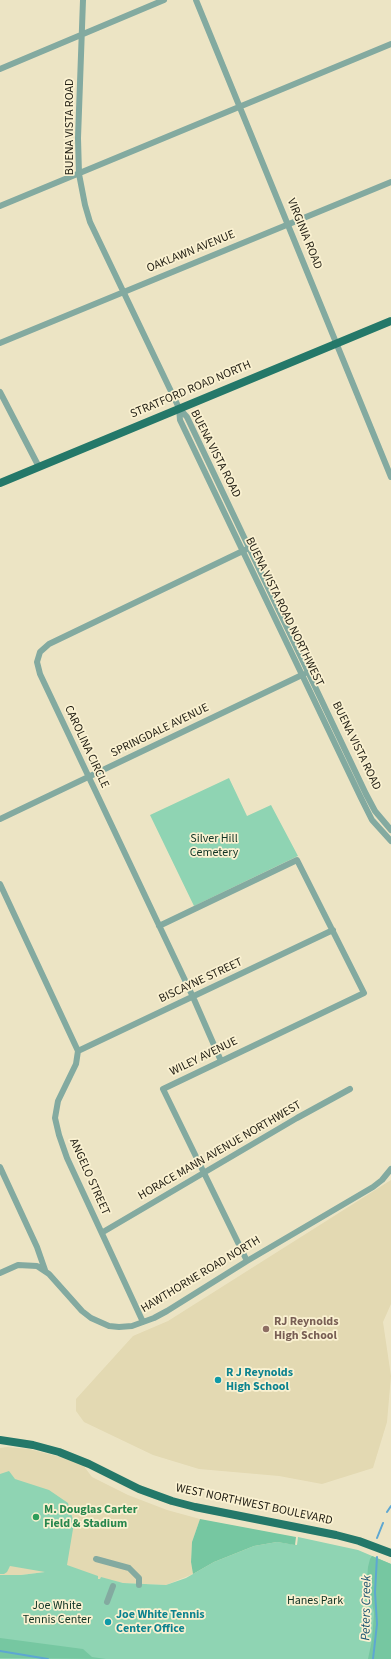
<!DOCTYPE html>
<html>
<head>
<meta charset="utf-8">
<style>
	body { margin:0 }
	canvas { display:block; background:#ece4c4 }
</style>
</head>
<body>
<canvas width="391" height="1659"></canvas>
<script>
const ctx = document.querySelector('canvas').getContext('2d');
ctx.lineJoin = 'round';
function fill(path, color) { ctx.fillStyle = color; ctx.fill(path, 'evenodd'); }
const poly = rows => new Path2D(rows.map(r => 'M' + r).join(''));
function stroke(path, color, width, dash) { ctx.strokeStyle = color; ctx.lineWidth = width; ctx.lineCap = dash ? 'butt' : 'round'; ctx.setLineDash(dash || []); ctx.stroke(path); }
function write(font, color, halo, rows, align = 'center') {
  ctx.font = font + ' "Source Sans 3",sans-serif'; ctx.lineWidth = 3.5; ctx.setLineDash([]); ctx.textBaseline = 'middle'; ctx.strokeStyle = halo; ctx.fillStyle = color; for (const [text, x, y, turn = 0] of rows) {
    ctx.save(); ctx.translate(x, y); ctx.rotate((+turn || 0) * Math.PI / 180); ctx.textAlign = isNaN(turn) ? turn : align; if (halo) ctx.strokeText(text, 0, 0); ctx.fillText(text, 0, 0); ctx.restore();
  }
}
const built = poly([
	[391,1180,391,1304,383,1322,391,1376,387,1422,373,1468,322,1484,279,1476,199,1469,153,1455,84,1422,76,1411,76,1399,133,1336,168,1321],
	[7,1447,29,1449,68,1459,83,1465,92,1477,128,1495,167,1510,200,1519,192,1542,191,1562,193,1574,166,1585,123,1583,53,1571,21,1575,0,1575,0,1448]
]);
const green = poly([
	[229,778,247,816,271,805,298,856,194,906,150,815],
	[9,1471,15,1479,49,1490,68,1503,74,1523,67,1565,98,1576,98,1579,100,1579,101,1577,123,1583,166,1585,186,1578,214,1562,254,1546,277,1542,297,1545,298,1537,358,1550,391,1564,391,1659,0,1659,0,1575,21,1575,45,1572,10,1566,7,1572,4,1574,0,1574,0,1474]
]);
const forest = poly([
	[200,1519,296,1537,295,1545,277,1542,254,1546,214,1562,193,1574,191,1562,192,1542],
	[372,1556,391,1564,391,1659,368,1659,372,1640,374,1613,367,1579,368,1567,370,1559],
	[0,1638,83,1649,92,1657,106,1659,0,1658]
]);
const stream = poly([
	[387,1512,391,1506],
	[377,1538,383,1523],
	[0,1651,48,1659],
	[373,1659,377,1624,375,1592,377,1557]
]);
const minor = poly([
	[83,0,78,138,79,174,85,205,90,222,179,408,187,417,366,794,375,811,391,830],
	[196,0,391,477],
	[0,69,164,0],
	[0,206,391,44],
	[0,343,391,182],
	[0,392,39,467],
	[179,408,180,420,361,798,372,820,391,841],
	[0,819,304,674],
	[0,884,78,1051,76,1064,58,1101,55,1118,59,1135,67,1158,143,1322],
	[159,926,297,860,364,993,163,1089,247,1261],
	[78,1051,333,930],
	[221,1061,193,997,40,674,37,662,40,652,49,644,249,548],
	[0,1167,37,1247,45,1270],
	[103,1232,297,1118,350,1089],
	[0,1273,18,1265,37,1266,49,1274,82,1311,91,1318,109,1326,119,1327,132,1326,154,1318,167,1311,247,1261,373,1187,382,1180,391,1169],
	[96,1559,129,1568,139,1578,139,1585],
	[107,1602,113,1586]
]);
const major = poly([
	[0,483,391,321],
	[0,1440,33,1445,59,1452,89,1464,139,1489,172,1501,195,1507,336,1535,359,1541,391,1553]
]);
const markers = [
	[266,1329,4,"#8d6e63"],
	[218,1380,4,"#0f9aa8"],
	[36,1517,4,"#2e9e5b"],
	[108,1622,4,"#0f9aa8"]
];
const streetNames = [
	["BUENA VISTA ROAD",70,127,-90],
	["VIRGINIA ROAD",304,234,68],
	["OAKLAWN AVENUE",191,252,-22],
	["STRATFORD ROAD NORTH",191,390,-23],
	["BUENA VISTA ROAD",215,454,63],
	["BUENA VISTA ROAD NORTHWEST",284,612,64],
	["SPRINGDALE AVENUE",160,731,-26],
	["BUENA VISTA ROAD",356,746,64],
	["CAROLINA CIRCLE",86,747,65],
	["BISCAYNE STREET",201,981,-25],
	["WILEY AVENUE",204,1057,-26],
	["HORACE MANN AVENUE NORTHWEST",220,1151,-30],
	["ANGELO STREET",89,1177,66],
	["HAWTHORNE ROAD NORTH",201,1275,-31],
	["WEST NORTHWEST BOULEVARD",254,1505,12]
];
const parkNames = [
	["Silver Hill",214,839],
	["Cemetery",214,853],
	["Hanes Park",315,1601],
	["Joe White",57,1606],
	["Tennis Center",57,1620]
];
const educationNames = [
	["RJ Reynolds",274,1322],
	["High School",274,1336]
];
const cultureNames = [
	["R J Reynolds",226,1373],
	["High School",226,1387],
	["Joe White Tennis",116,1615],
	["Center Office",116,1629]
];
const leisureNames = [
	["M. Douglas Carter",44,1510],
	["Field & Stadium",44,1524]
];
const waterNames = [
	["Peters Creek",367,1608,-89]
];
fill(built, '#e3d9b2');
fill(green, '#8fd4b3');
fill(forest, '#76c7a1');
stroke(stream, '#5da7d2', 2);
stroke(minor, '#83aaa0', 6);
stroke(major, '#247869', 8);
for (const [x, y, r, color] of markers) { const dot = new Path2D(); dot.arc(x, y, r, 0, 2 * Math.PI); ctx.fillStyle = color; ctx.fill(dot); stroke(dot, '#faf1d1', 1.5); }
write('12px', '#211e13', '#faf1d1', streetNames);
write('12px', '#103425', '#faf1d1', parkNames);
write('bold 12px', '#785e54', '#faf1d1', educationNames, 'left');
write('bold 12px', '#0d838f', '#faf1d1', cultureNames, 'left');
write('bold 12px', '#27864d', '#faf1d1', leisureNames, 'left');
write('italic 13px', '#195270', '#faf1d1', waterNames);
</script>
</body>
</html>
